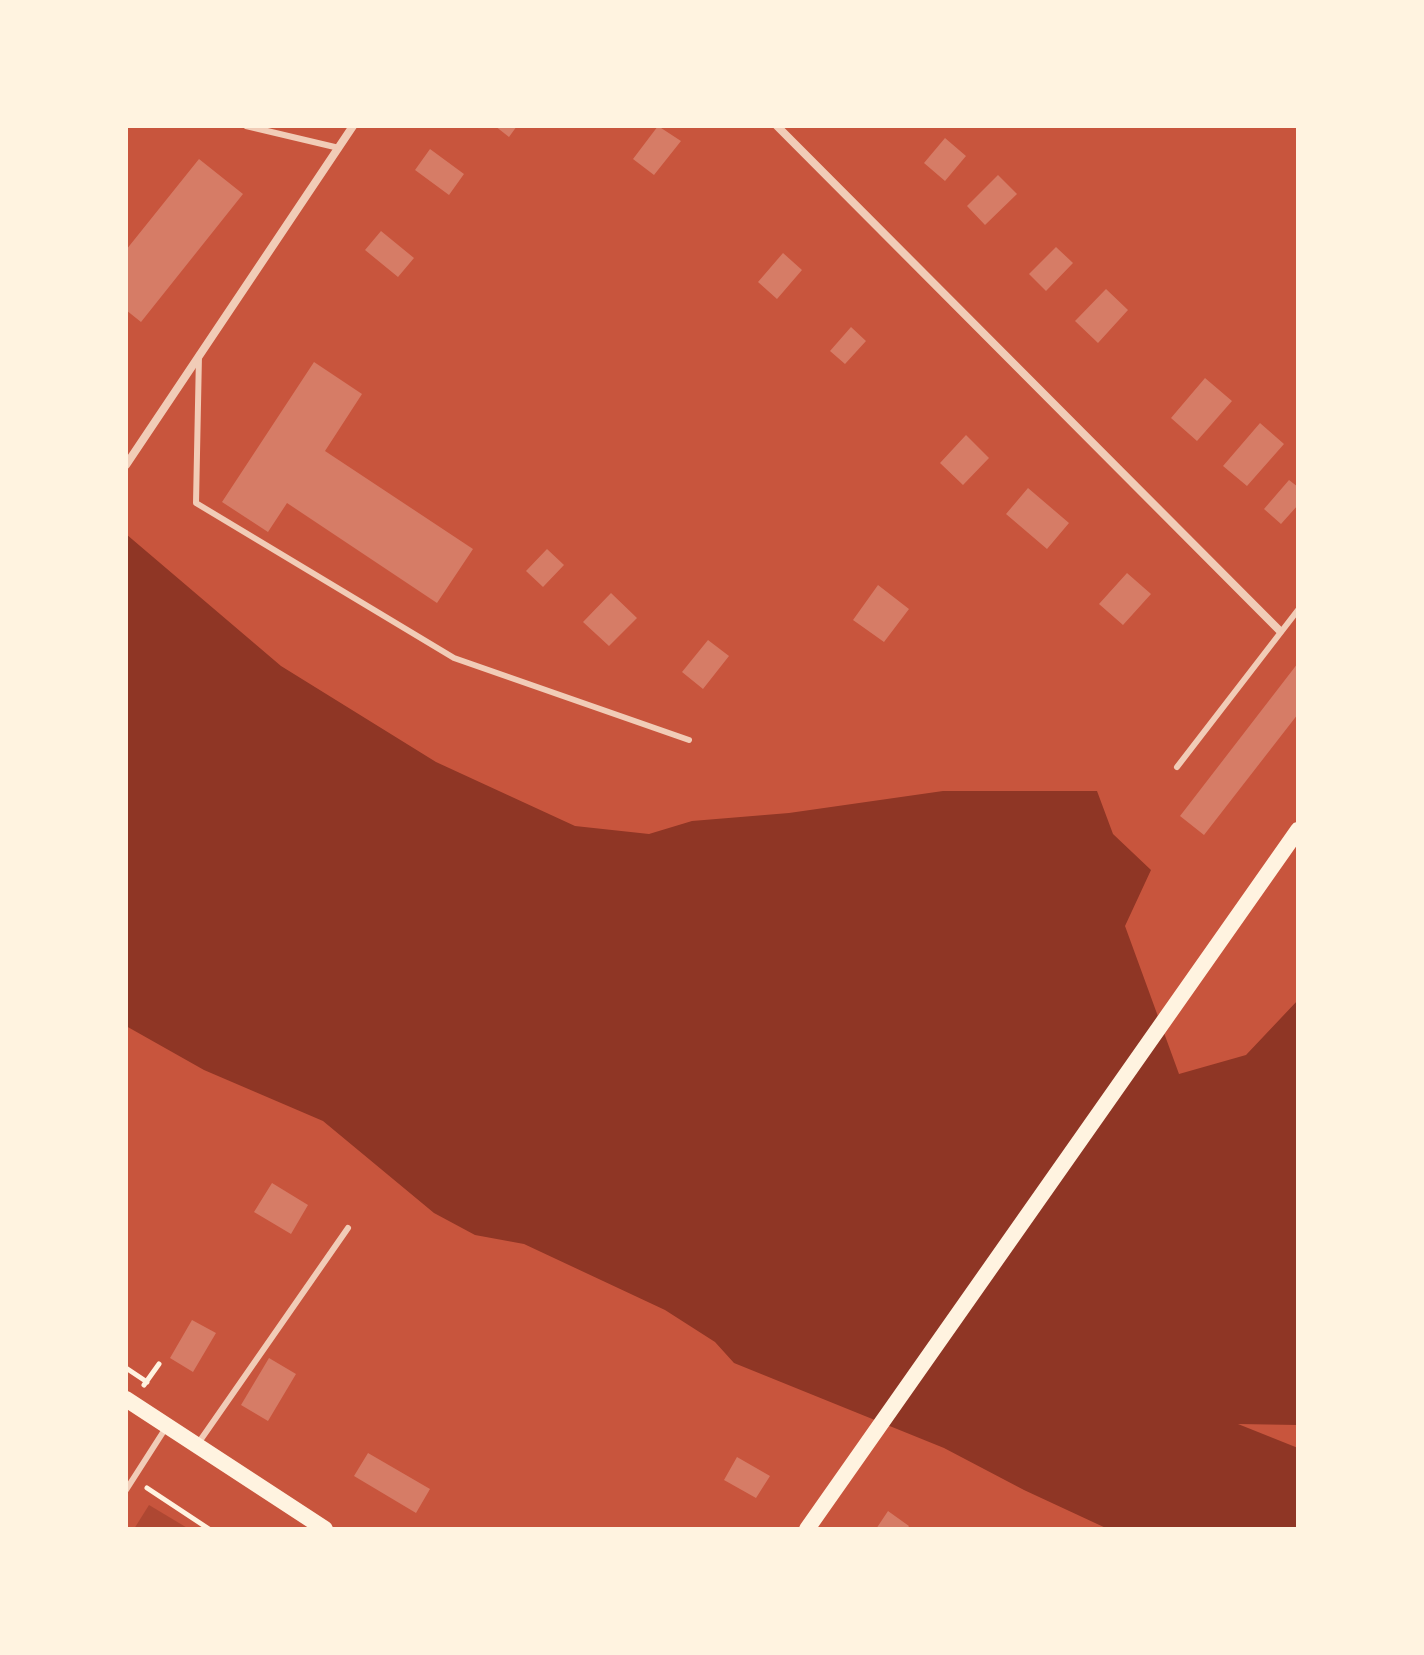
<!DOCTYPE html>
<html>
<head>
<meta charset="utf-8">
<style>
	body { margin:0 }
	#map { position:relative; width:1424px; height:1655px; overflow:hidden; background:#c8553d; font-family:"Work Sans",sans-serif }
	canvas { display:block }
	.frame { position:absolute; inset:0; border:128px solid #fff3e0; pointer-events:none }
</style>
</head>
<body>
<div id="map">
<canvas width="1424" height="1655"></canvas>
<div class="frame"></div>
</div>
<script>
const ctx = document.querySelector('canvas').getContext('2d');
ctx.lineJoin = 'round';
function fill(path, color) { ctx.fillStyle = color; ctx.fill(path, 'evenodd'); }
const poly = rows => new Path2D(rows.map(r => 'M' + r).join(''));
function stroke(path, color, width, dash) { ctx.strokeStyle = color; ctx.lineWidth = width; ctx.lineCap = dash ? 'butt' : 'round'; ctx.setLineDash(dash || []); ctx.stroke(path); }
const green = poly([
	[149,1505,189,1529,134,1529]
]);
const water = poly([
	[126,534,281,666,436,762,575,826,649,834,692,821,789,813,943,791,1097,791,1113,834,1151,870,1125,926,1179,1074,1246,1055,1298,1000,1298,1425,1238,1424,1298,1448,1298,1529,1108,1529,1024,1490,944,1448,734,1363,715,1342,665,1310,524,1244,475,1235,434,1213,323,1121,204,1070,126,1026]
]);
const building = poly([
	[495,126,517,126,509,137],
	[658,126,681,141,654,175,633,159],
	[945,138,966,156,945,181,924,163],
	[430,149,464,174,449,195,415,170],
	[199,159,243,194,141,322,126,310,126,250],
	[998,175,1017,194,985,225,967,206],
	[381,231,414,258,398,277,365,250],
	[1056,247,1073,263,1046,291,1029,274],
	[783,253,802,270,777,299,758,282],
	[1106,289,1128,310,1098,343,1075,321],
	[851,327,866,341,845,364,830,351],
	[314,362,362,394,325,451,473,549,437,603,287,503,268,532,222,502],
	[1205,378,1232,401,1197,441,1171,418],
	[1260,423,1284,444,1247,486,1223,466],
	[966,435,989,458,963,485,940,463],
	[1289,480,1298,487,1298,505,1281,524,1264,509],
	[1028,488,1069,523,1047,549,1006,514],
	[547,549,564,565,543,587,526,571],
	[1127,573,1151,594,1123,625,1099,604],
	[878,585,909,609,884,642,853,620],
	[611,593,637,618,609,646,583,622],
	[708,640,729,656,703,689,682,672],
	[1298,663,1298,714,1204,835,1180,816],
	[272,1183,308,1205,291,1234,254,1212],
	[192,1320,216,1333,193,1372,170,1358],
	[269,1358,296,1374,268,1421,241,1405],
	[368,1453,430,1489,416,1513,354,1476],
	[737,1457,770,1476,756,1498,724,1480],
	[888,1511,909,1526,907,1529,876,1529]
]);
const path = poly([
	[126,1368,147,1382],
	[144,1385,159,1364],
	[147,1488,209,1529]
]);
const service = poly([
	[246,126,339,148],
	[199,355,196,503,454,658,689,740],
	[1177,767,1298,610],
	[197,1445,348,1228],
	[126,1490,167,1426]
]);
const minor = poly([
	[777,126,1280,631],
	[126,465,353,126]
]);
const secondary = poly([
	[126,1399,325,1529],
	[807,1529,1298,830]
]);
fill(green, '#ae4732');
fill(water, '#8f3625');
fill(building, '#d67c66');
stroke(path, '#fff3e0', 5);
stroke(service, '#f1ccb7', 6);
stroke(minor, '#f1ccb7', 8);
stroke(secondary, '#fff3e0', 16);
</script>
</body>
</html>
